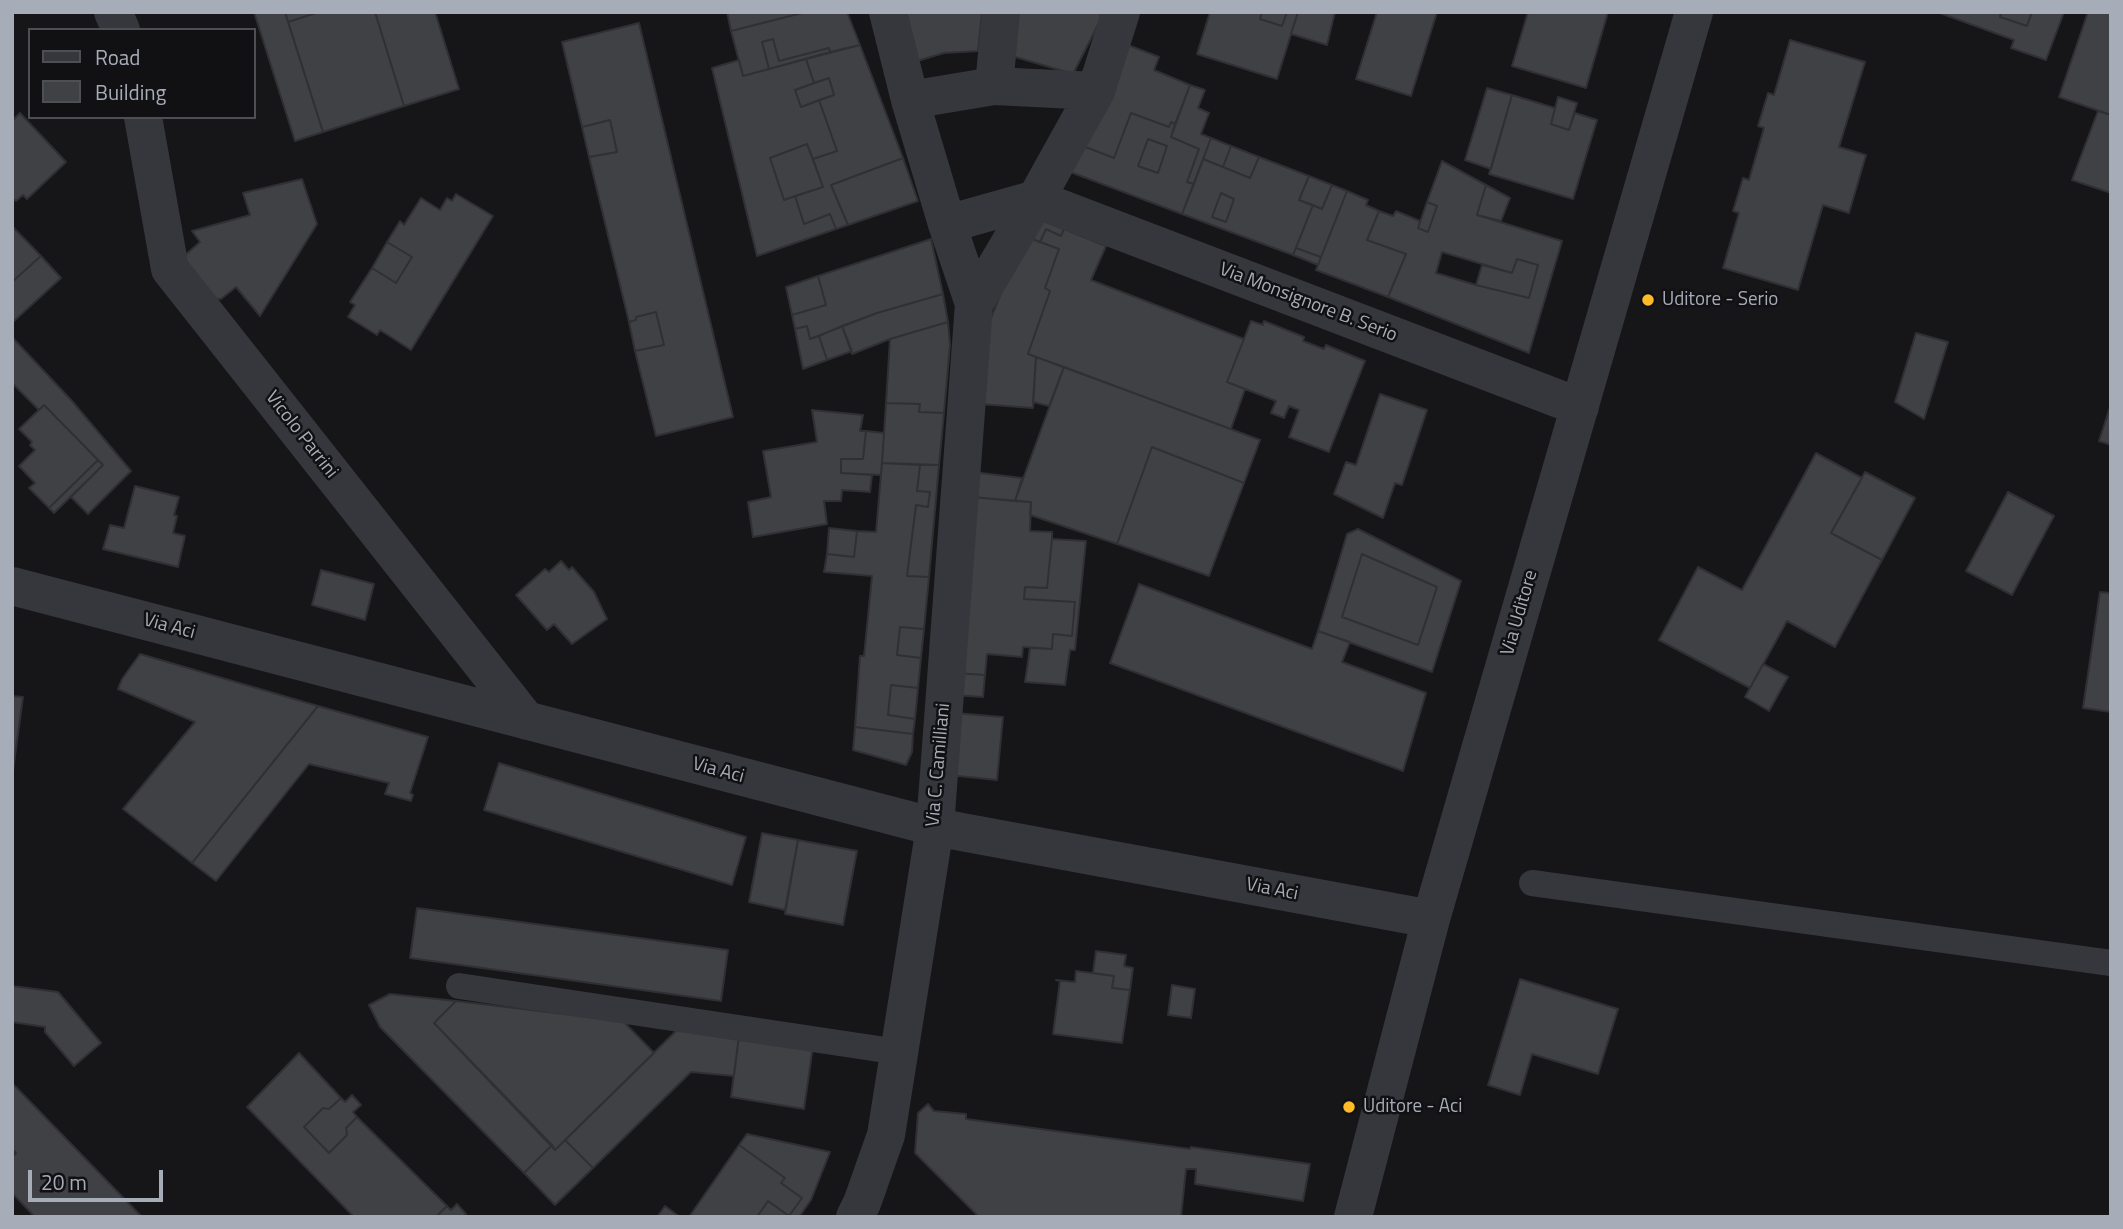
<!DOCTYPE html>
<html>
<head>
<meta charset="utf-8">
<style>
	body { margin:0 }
	#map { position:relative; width:2123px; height:1229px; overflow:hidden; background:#161618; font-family:"Titillium Web",sans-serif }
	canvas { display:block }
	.frame { position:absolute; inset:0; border:14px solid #a7acb9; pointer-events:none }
	.legend { position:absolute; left:28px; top:28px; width:228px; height:91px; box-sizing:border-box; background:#111113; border:2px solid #4d4f55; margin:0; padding:9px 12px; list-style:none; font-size:21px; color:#a7acb9 }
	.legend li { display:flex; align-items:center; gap:14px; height:35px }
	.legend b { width:35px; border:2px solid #4d4f55 }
	.scale { position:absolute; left:28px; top:1170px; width:135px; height:32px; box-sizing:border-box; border:4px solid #a7acb9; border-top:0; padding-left:9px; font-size:21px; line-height:24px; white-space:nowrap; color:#a7acb9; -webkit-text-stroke:5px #111113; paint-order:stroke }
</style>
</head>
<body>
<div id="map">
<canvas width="2123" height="1229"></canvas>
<div class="frame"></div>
<ul class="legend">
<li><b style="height:9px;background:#36373d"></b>Road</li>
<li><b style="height:19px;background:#404145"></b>Building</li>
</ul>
<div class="scale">20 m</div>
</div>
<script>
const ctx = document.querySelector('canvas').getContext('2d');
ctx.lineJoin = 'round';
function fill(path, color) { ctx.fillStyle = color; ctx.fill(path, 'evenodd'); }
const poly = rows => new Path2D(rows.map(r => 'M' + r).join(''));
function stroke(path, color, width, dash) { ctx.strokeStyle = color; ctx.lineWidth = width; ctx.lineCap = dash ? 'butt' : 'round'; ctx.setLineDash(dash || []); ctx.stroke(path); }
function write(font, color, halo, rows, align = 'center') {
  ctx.font = font + ' "Titillium Web",sans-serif'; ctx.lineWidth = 5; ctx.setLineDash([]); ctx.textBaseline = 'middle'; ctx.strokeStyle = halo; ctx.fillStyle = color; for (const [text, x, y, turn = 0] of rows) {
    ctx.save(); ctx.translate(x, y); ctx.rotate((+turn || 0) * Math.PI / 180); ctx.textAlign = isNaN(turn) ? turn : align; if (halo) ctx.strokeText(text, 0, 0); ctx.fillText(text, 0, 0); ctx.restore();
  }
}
const building = poly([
	[254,12,285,12,323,132,295,141,254,12],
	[285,12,319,12,288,22,285,12],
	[319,12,375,12,404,106,323,132,288,22,319,12],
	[375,12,435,12,459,89,404,106,375,12],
	[727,12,806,12,731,31,727,12],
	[806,12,847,12,860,45,830,52,829,48,779,61,773,39,762,42,769,69,743,76,731,31,806,12],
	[902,12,982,12,978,51,944,53,914,62,902,12],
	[1014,12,1101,12,1100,21,1073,74,1012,56,1014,12],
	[1210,12,1262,12,1260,19,1282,26,1287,12,1298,12,1277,79,1197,54,1210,12],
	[1262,12,1287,12,1282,26,1260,19,1262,12],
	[1298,12,1335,12,1327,45,1291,34,1298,12],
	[1377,12,1437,12,1411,96,1356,79,1377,12],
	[1528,12,1608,12,1586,88,1512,66,1528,12],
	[1937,12,2001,12,2000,17,2027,26,2032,12,2064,12,2046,60,2011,48,2014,40,1937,12],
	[2001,12,2032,12,2027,26,2000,17,2001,12],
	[2088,12,2111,12,2111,115,2059,97,2088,12],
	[639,23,733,417,656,436,635,351,664,345,656,312,636,317,636,320,629,322,589,157,617,152,610,120,582,127,562,42,639,23],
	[773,39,779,61,829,48,830,52,769,69,762,42,773,39],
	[1790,40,1865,62,1839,147,1866,155,1849,213,1823,205,1798,290,1723,268,1739,213,1733,211,1743,178,1749,180,1764,128,1758,126,1768,93,1774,95,1790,40],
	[860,45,903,158,831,185,848,225,836,229,830,214,804,224,795,196,823,187,813,159,837,151,819,100,834,95,829,78,814,83,806,59,860,45],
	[1128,45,1159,57,1154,70,1190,85,1175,124,1171,122,1169,127,1131,113,1114,158,1075,143,1128,45],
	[806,59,814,83,795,90,801,107,819,100,837,151,813,159,807,144,770,158,784,200,795,196,804,224,830,214,836,229,757,256,712,68,739,60,743,76,806,59],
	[829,78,834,95,801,107,795,90,829,78],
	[1190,85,1205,90,1198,108,1209,113,1201,134,1211,138,1194,184,1187,182,1199,149,1171,137,1190,85],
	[1487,88,1512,95,1491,169,1465,160,1487,88],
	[1512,95,1555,108,1551,124,1569,130,1575,113,1597,120,1573,199,1489,174,1512,95],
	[1558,97,1577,103,1569,130,1551,124,1558,97],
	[2098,111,2111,115,2111,193,2072,180,2098,111],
	[20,113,66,162,27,199,23,195,16,201,12,198,12,121,20,113],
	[1131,113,1169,127,1171,122,1175,124,1171,137,1199,149,1187,182,1194,184,1182,214,1065,170,1075,143,1114,158,1131,113],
	[1148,139,1167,146,1158,173,1138,166,1148,139],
	[610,120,617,152,589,157,582,127,610,120],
	[1211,138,1231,146,1223,167,1203,159,1211,138],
	[1148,139,1167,146,1158,173,1138,166,1148,139],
	[807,144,823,187,784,200,770,158,807,144],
	[1231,146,1259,157,1250,178,1223,167,1231,146],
	[1259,157,1309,176,1299,200,1313,205,1293,255,1182,214,1203,159,1250,178,1259,157],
	[1221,193,1234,199,1226,222,1212,217,1221,193],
	[903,158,918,201,848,225,831,185,903,158],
	[1442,161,1486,185,1477,215,1562,241,1529,353,1388,297,1406,254,1367,240,1379,211,1393,216,1396,211,1420,221,1418,228,1428,232,1437,206,1427,202,1442,161],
	[1442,252,1512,273,1517,259,1538,265,1529,298,1476,285,1436,273,1442,252],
	[1309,176,1332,185,1322,209,1299,200,1309,176],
	[302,179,317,224,260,316,236,287,221,299,200,298,184,256,200,242,192,231,250,215,243,193,302,179],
	[1332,185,1347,191,1321,257,1296,248,1313,205,1322,209,1332,185],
	[1486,185,1510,198,1501,221,1477,215,1486,185],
	[1347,191,1368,200,1366,205,1379,211,1367,240,1406,254,1388,297,1316,270,1347,191],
	[1221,193,1234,199,1226,222,1212,217,1221,193],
	[456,194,493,216,411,350,380,330,377,335,348,317,355,305,350,302,372,268,396,283,412,257,387,242,400,221,404,225,421,198,440,210,447,198,452,201,456,194],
	[1427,202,1437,206,1428,232,1418,228,1427,202],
	[1031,216,1064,229,1061,236,1046,229,1040,242,1024,236,1031,216],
	[12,226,41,256,12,282,12,226],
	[1046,229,1061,236,1064,229,1106,246,1091,280,1244,339,1227,382,1245,389,1231,429,1028,354,1050,291,1045,288,1059,249,1040,242,1046,229],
	[1024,236,1059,249,1045,288,1050,291,1028,354,1036,357,1033,408,979,404,983,338,1024,236],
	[931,239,943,294,877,313,810,339,807,326,795,329,792,315,826,305,818,276,931,239],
	[387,242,412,257,396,283,372,268,387,242],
	[1296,248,1321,257,1318,265,1293,255,1296,248],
	[41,256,61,278,14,321,12,320,12,282,41,256],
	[1517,259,1538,265,1529,298,1476,285,1482,265,1512,273,1517,259],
	[818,276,826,305,792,315,786,287,818,276],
	[943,294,948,322,890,339,852,354,842,326,877,313,943,294],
	[656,312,664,345,635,351,629,322,636,320,636,317,656,312],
	[1251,321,1263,325,1264,321,1304,337,1303,341,1324,349,1326,345,1365,361,1329,452,1289,437,1299,410,1289,406,1284,418,1271,413,1276,401,1227,382,1251,321],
	[948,322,950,345,944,413,919,412,920,404,886,403,890,339,948,322],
	[807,326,810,339,819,336,827,360,803,369,795,329,807,326],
	[842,326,852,351,827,360,819,336,842,326],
	[1916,333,1948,342,1924,419,1895,402,1916,333],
	[12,337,72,401,131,471,88,514,71,497,103,465,44,405,39,410,12,383,12,337],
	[1036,357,1064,367,1049,406,1033,402,1036,357],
	[1064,367,1260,440,1244,483,1152,447,1117,544,1030,515,1031,502,1015,501,1064,367],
	[1380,394,1427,410,1402,485,1395,483,1383,518,1334,494,1346,462,1356,465,1380,394],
	[886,403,920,404,919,412,944,413,939,465,882,463,886,403],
	[2111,404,2111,445,2099,441,2111,404],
	[44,405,98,460,49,508,29,488,35,483,19,466,35,450,30,445,32,442,19,429,44,405],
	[812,410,863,415,860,431,866,431,863,459,841,459,841,473,872,475,870,492,842,490,841,501,824,501,827,524,753,537,748,502,771,497,763,451,817,442,812,410],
	[866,431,884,433,881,475,841,473,841,459,863,459,866,431],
	[1152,447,1244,483,1209,576,1117,544,1152,447],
	[1816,453,1862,478,1831,533,1882,560,1835,647,1787,621,1750,688,1659,640,1698,567,1742,590,1816,453],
	[98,460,103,465,54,513,49,508,98,460],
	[882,463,920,465,917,491,930,492,928,507,916,505,907,576,929,577,924,629,900,627,897,655,921,658,918,688,891,685,888,715,915,719,913,734,855,727,860,656,864,656,872,576,824,572,827,554,854,557,857,531,876,532,882,463],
	[920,465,939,465,929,577,907,576,916,505,928,507,930,492,917,491,920,465],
	[973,472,1022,478,1015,501,971,497,973,472],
	[1865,472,1915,498,1882,560,1831,533,1865,472],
	[135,486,179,497,174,515,177,516,173,533,185,536,178,567,103,549,110,525,124,528,135,486],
	[2008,492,2054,516,2012,595,1966,571,2008,492],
	[971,497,1031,502,1030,531,1052,532,1052,539,1047,588,1025,587,1024,599,1075,602,1072,636,1053,634,1052,649,1023,647,1022,657,987,654,985,675,955,673,971,497],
	[829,528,857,531,854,557,827,554,829,528],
	[1358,529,1461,581,1432,672,1318,631,1347,534,1358,529],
	[1362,554,1437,587,1418,645,1342,617,1362,554],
	[1052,539,1086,541,1075,650,1070,650,1065,685,1025,682,1030,648,1052,649,1053,634,1072,636,1075,602,1024,599,1025,587,1047,588,1052,539],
	[1362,554,1437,587,1418,645,1342,617,1362,554],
	[561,561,569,570,572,567,594,592,607,619,572,644,554,624,547,630,516,595,545,569,549,572,561,561],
	[321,570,374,584,365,620,312,605,321,570],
	[1139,584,1312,649,1318,631,1350,642,1342,662,1426,693,1403,771,1110,663,1139,584],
	[2100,592,2111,593,2111,712,2083,708,2100,592],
	[900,627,924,629,921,658,897,655,900,627],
	[140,654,318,706,192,863,123,809,195,722,118,689,122,679,140,654],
	[1763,664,1788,677,1769,711,1745,697,1763,664],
	[955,673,985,675,983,697,954,695,955,673],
	[891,685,918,688,915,719,888,715,891,685],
	[12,696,23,697,12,778,12,696],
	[318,706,428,737,410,793,413,795,411,801,385,794,389,783,309,764,216,881,192,863,318,706],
	[955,713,1003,717,997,780,948,775,955,713],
	[855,727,913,734,912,752,906,765,853,750,855,727],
	[499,763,746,837,732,885,484,810,499,763],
	[762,833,798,840,785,910,749,902,762,833],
	[798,840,857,851,843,925,785,914,798,840],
	[417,908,728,950,721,1001,410,958,417,908],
	[1096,951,1126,955,1124,966,1133,968,1130,990,1112,988,1114,976,1093,973,1096,951],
	[1076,971,1114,976,1112,988,1130,990,1122,1043,1053,1034,1060,981,1056,980,1075,982,1076,971],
	[1520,979,1618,1009,1598,1074,1532,1054,1520,1095,1488,1085,1520,979],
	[1172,985,1195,989,1191,1018,1168,1015,1172,985],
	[12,986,58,992,101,1043,74,1066,45,1032,45,1027,12,1022,12,986],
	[390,994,456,1001,434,1023,552,1145,524,1173,380,1027,369,1005,390,994],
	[456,1001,623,1021,654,1053,555,1150,434,1023,456,1001],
	[678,1029,739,1036,734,1076,691,1072,593,1168,565,1140,678,1029],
	[739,1036,813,1046,804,1109,731,1097,739,1036],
	[299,1053,341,1098,329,1109,323,1108,304,1127,329,1153,347,1135,346,1128,357,1117,447,1206,436,1217,354,1217,247,1107,299,1053],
	[12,1083,142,1217,35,1217,12,1193,12,1157,16,1153,12,1149,12,1083],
	[352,1095,361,1105,353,1112,357,1117,346,1128,347,1135,329,1153,304,1127,323,1108,329,1109,341,1098,345,1102,352,1095],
	[928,1104,934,1111,966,1114,966,1119,1190,1149,1191,1147,1310,1164,1303,1201,1195,1184,1196,1169,1186,1169,1181,1217,979,1217,915,1153,918,1113,928,1104],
	[747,1134,830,1152,811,1200,799,1217,757,1217,768,1201,789,1216,802,1198,781,1183,785,1178,739,1145,747,1134],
	[565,1140,593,1168,555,1205,524,1173,552,1145,555,1150,565,1140],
	[739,1145,785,1178,781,1183,802,1198,789,1216,768,1201,757,1217,689,1217,739,1145],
	[457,1204,466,1214,463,1217,436,1217,447,1206,451,1210,457,1204],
	[665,1206,680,1217,657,1217,665,1206]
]);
const service = poly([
	[1532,883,2111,963],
	[459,986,899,1052]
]);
const minor = poly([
	[113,12,121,30],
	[994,86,1001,12],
	[910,100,994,86,1096,91],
	[143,117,170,269,527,721],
	[947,224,1036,199,1580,407],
	[974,304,1036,199,1096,91,1121,12],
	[12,586,935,827,1431,919],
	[855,1217,862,1203,886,1135,935,827,974,304,947,224,910,100,888,12],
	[1353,1217,1431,919,1694,12]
]);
const markers = [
	[1648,300,7,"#ffba27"],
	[1349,1107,7,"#ffba27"]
];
const poiNames = [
	["Uditore - Serio",1662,300],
	["Uditore - Aci",1363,1107]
];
const streetNames = [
	["Via Monsignore B. Serio",1308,303,21],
	["Vicolo Parrini",301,435,52],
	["Via Uditore",1520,613,-74],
	["Via Aci",169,627,15],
	["Via C. Camilliani",939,765,-85],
	["Via Aci",718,771,15],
	["Via Aci",1272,890,11]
];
fill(building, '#404145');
stroke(building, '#302f34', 2);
stroke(service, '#36373d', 26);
stroke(minor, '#36373d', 38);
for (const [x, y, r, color] of markers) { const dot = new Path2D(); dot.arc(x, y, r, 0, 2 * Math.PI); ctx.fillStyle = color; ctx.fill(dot); stroke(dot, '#111113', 2.5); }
write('19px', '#a7acb9', '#111113', poiNames, 'left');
write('19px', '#a7acb9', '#111113', streetNames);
</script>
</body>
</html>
